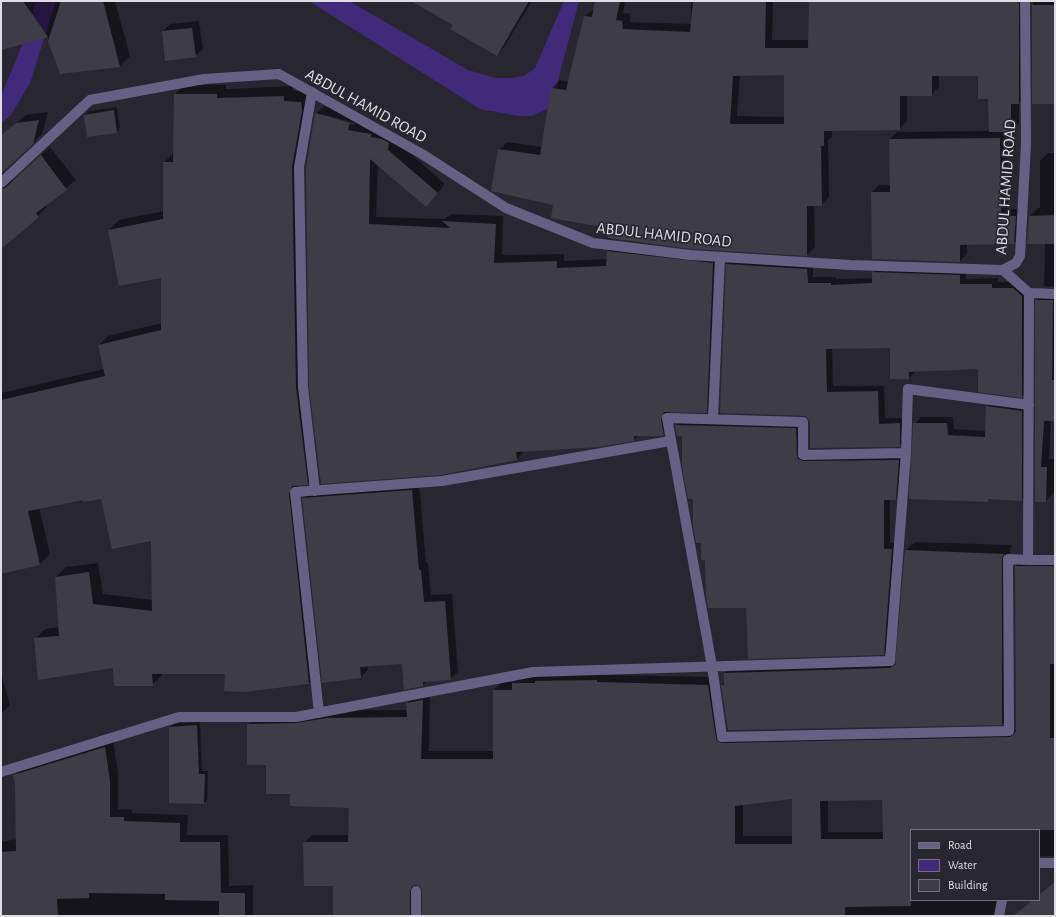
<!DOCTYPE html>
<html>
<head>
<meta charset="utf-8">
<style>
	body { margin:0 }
	#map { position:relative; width:1056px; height:917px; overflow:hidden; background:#282731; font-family:"Alegreya Sans",sans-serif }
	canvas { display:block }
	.frame { position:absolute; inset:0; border:2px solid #dedde3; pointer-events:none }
	.legend { position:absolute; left:910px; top:829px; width:130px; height:72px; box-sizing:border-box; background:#282731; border:1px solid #717078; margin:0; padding:5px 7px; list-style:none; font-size:12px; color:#dedde3 }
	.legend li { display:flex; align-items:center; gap:8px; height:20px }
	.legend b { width:20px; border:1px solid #717078 }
</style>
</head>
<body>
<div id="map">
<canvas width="1056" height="917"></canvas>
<div class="frame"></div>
<ul class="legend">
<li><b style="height:5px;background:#666085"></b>Road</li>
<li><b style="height:11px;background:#402a7a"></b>Water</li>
<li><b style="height:11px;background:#3e3d47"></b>Building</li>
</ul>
</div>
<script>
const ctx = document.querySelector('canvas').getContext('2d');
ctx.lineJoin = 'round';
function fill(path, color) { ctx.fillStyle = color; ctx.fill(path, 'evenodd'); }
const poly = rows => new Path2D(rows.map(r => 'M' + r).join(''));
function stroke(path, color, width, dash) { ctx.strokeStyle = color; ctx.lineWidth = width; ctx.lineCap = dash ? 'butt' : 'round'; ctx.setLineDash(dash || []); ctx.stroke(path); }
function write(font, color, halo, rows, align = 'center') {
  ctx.font = font + ' "Alegreya Sans",sans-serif'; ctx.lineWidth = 3.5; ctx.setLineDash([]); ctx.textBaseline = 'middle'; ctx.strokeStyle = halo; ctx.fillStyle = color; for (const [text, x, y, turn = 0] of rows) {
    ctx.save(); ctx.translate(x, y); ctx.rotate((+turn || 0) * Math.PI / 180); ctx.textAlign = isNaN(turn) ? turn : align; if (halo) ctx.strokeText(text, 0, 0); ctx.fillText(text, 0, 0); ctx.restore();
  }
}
const water = poly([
	[36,1,56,1,30,83,11,115,1,123,1,96,23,43],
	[309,1,349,1,468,70,495,78,512,78,524,76,535,68,564,1,579,1,553,100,549,108,532,116,518,116,480,109]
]);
const shadow = poly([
	[1,1,115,1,130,56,120,66,60,73,47,36,1,49],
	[413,1,532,1,504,47,496,55,454,25],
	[596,1,625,1,623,13,630,14,630,22,691,24,691,1,773,1,772,40,809,40,810,1,1026,1,1027,95,1019,103,1019,123,1011,131,1007,131,1008,209,1022,209,1021,236,1014,243,967,244,967,254,960,261,872,192,879,185,891,185,890,139,897,132,990,131,989,98,979,75,939,75,939,87,931,95,907,95,907,121,899,129,832,130,832,137,828,140,829,197,821,205,814,205,815,247,807,255,609,227,555,205,499,150,507,142,542,147,552,88,560,80,569,82,585,16,594,9],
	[785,74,785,117,737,116,740,75],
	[1033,1,1055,1,1055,103,1033,103],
	[199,21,203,49,195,56,163,31,170,24],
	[184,85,226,85,226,89,293,86,293,91,311,92,302,157,306,377,317,474,307,484,298,485,319,674,309,683,226,673,162,673,162,675,152,685,114,666,35,639,45,629,60,627,56,577,66,567,98,563,103,594,153,600,152,540,102,498,83,499,39,507,50,554,40,564,1,573,1,393,104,369,99,345,108,336,162,323,162,276,109,230,119,220,164,211,164,162,174,153,175,94],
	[324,106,357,115,396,141,445,184,434,198,378,164,376,217,445,219,451,214,503,216,502,255,564,254,564,261,608,259,608,252,616,244,721,255,714,404,706,412,669,411,671,426,663,435,639,435,634,440,525,451,517,459,440,474,316,114],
	[321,114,355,123,354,125,321,116],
	[117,107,120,128,117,132,87,136,86,114,89,111],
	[48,112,42,134,4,172,5,178,9,181,16,179,50,147,76,180,45,205,47,207,38,216,1,247,1,135,26,115],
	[1048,153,1055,153,1055,287,1044,286,1045,243,1028,243,1030,216,1038,208,1040,208,1040,161],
	[733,258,813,263,813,277,836,277,836,279,873,278,873,273,879,267,966,269,966,279,998,278,998,282,1019,282,1028,290,1028,390,1022,396,979,368,915,372,909,378,891,347,832,348,833,386,884,386,885,418,906,418,905,440,899,446,810,422,727,264],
	[1044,292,1055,292,1055,419,1051,420,1049,459,1054,459,1054,493,1046,501,1036,501,1036,300],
	[994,400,1028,405,1028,494,1021,500,990,498,987,501,914,424,921,417,953,417,954,429,986,431,987,406],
	[682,419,802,422,804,452,905,454,902,493,895,499,890,499,890,543,898,543,890,647,884,654,706,559,683,435,676,425],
	[419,483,426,563,428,563,431,595,452,594,458,672,450,679,427,681,423,685,403,663,368,666,368,670,361,677,303,498,311,491],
	[915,542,1012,545,1010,550,1011,715,1002,724,728,729,722,685,725,682,725,673,734,665,897,660,906,550],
	[1023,558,1055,559,1055,856,1039,856,1039,830,911,830,911,900,1000,900,1000,916,334,916,334,885,304,843,312,835,349,835,350,807,291,793,267,764,248,764,248,724,256,716,336,710,407,710,407,703,415,695,430,692,429,751,494,751,494,690,502,682,514,682,521,676,604,672,604,675,716,677,723,730,730,736,1016,730,1016,566],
	[793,798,793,836,743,836,743,804],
	[883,799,884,832,828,832,828,800],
	[417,884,420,885,424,891,424,914,420,914,417,908],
	[1,673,10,705,1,714],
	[200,722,202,771,208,771,207,800,204,803,170,727,174,724],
	[113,739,118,773,118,809,132,810,132,813,188,815,187,835,228,835,229,886,253,885,253,916,1,916,1,842,17,839,16,783,14,776,22,767]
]);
const building = poly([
	[1,1,23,1,48,37,1,50],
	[61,1,103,1,120,67,60,74,48,41],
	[411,1,529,1,497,56,450,29,453,25],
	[595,1,620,1,616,20,622,21,623,29,690,32,693,1,766,1,765,48,808,48,809,1,1019,1,1019,104,1011,104,1011,132,989,132,988,99,978,99,978,76,932,76,932,96,900,96,900,130,824,131,824,146,821,146,822,206,807,206,807,256,691,249,608,238,608,228,551,218,553,205,491,191,498,149,540,155,551,88,566,90,584,16,592,17],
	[784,75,784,124,730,124,733,76],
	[1032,5,1055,5,1055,104,1032,104],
	[192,28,196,57,165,61,162,31],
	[174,94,217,94,217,98,284,96,284,101,301,102,302,111,292,167,296,387,308,485,292,486,289,493,309,684,244,692,224,691,225,674,152,674,153,686,114,686,113,668,38,680,34,638,59,636,55,577,89,572,93,604,152,611,151,541,112,549,101,499,83,502,83,500,28,511,40,565,1,574,1,400,105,376,98,345,161,330,161,278,119,286,108,230,163,219,163,162,173,162],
	[114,110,117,133,87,137,84,115],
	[315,113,350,123,348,130,371,134,371,137,382,139,389,143,388,150,438,193,426,207,370,159,369,224,450,228,442,221,496,224,494,263,557,261,557,268,606,266,607,251,713,263,707,413,664,412,661,419,664,436,634,436,634,441,599,447,516,452,517,460,441,475,321,484,309,387,306,168],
	[39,120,33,144,1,174,1,135,16,123],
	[1000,138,1001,216,1016,216,1014,244,960,245,960,262,872,259,871,192,890,192,889,139],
	[41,155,67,190,36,213,39,217,1,249,1,189,5,188],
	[1055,215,1055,244,1027,244,1029,216],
	[726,264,807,269,808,283,831,283,831,285,872,283,872,272,960,275,960,284,992,284,992,288,1013,288,1022,296,1022,398,978,392,978,369,909,372,909,379,890,379,890,348,826,349,827,392,878,391,879,424,900,423,900,447,810,448,810,422,806,416,720,413],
	[1035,300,1053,300,1052,380,1055,380,1054,421,1044,421,1041,467,1047,467,1046,502,1035,502],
	[986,406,1022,411,1022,501,988,499,988,502,909,499,913,423,947,423,948,435,985,437],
	[675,425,796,428,797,455,798,459,803,461,899,460,896,500,884,500,884,549,892,549,884,655,748,659,746,608,708,608,706,594,705,560,701,560,701,543,696,543,693,526,693,499,688,499,682,467,682,436,677,436],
	[412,490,419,570,421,570,424,602,445,601,451,680,423,682,423,686,404,690,402,664,360,667,361,678,322,683,302,498],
	[905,550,1004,554,1002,559,1002,725,728,730,721,685,724,685,724,673,890,668,895,665],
	[1015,566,1055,566,1055,664,1050,664,1050,738,1055,738,1055,830,911,830,911,906,845,907,845,916,422,916,422,891,420,886,416,885,412,886,410,891,410,916,333,916,333,886,304,886,303,842,348,842,349,808,290,806,290,794,266,794,266,765,247,765,247,724,296,723,327,718,407,717,406,703,423,700,421,759,493,759,493,690,512,690,512,683,535,683,535,681,597,680,597,682,708,685,716,738,717,741,722,743,1010,737,1014,734,1016,731],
	[792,799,792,844,735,844,735,806],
	[882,800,883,839,821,839,820,801],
	[197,725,199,774,205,774,204,804,169,803,169,727],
	[105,747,110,781,110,817,124,817,124,821,180,823,180,842,220,842,221,893,245,893,245,916,219,916,219,901,165,900,165,894,89,893,89,898,57,899,58,916,1,916,1,852,16,851,15,783,13,775],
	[1055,882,1055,916,1013,916,1033,900,1039,900,1039,895]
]);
const minor = poly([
	[312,92,299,167,303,387,315,491],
	[1,183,90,100,204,79,279,74,422,154,506,208,593,243,690,255,850,265,1003,270,1016,263,1020,256,1026,144,1025,1],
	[1003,270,1029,293,1055,294],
	[713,418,720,257],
	[906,453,803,455,803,422,667,418,712,666,722,737,1009,731,1008,559,1028,560,1029,293],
	[1028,560,1055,560],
	[319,713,295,492,442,481,670,441],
	[1,772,179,717,296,717,533,672,890,661,906,453,908,389,1029,405],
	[1039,863,1055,863],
	[416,891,416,916],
	[999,916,1002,900]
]);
const streetNames = [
	["ABDUL HAMID ROAD",366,106,29],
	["ABDUL HAMID ROAD",1006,187,-86],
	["ABDUL HAMID ROAD",664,235,6]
];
fill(water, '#402a7a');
fill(shadow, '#0007');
fill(building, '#3e3d47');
stroke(minor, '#666085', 10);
write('16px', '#dedde3', '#282731', streetNames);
</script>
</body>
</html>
